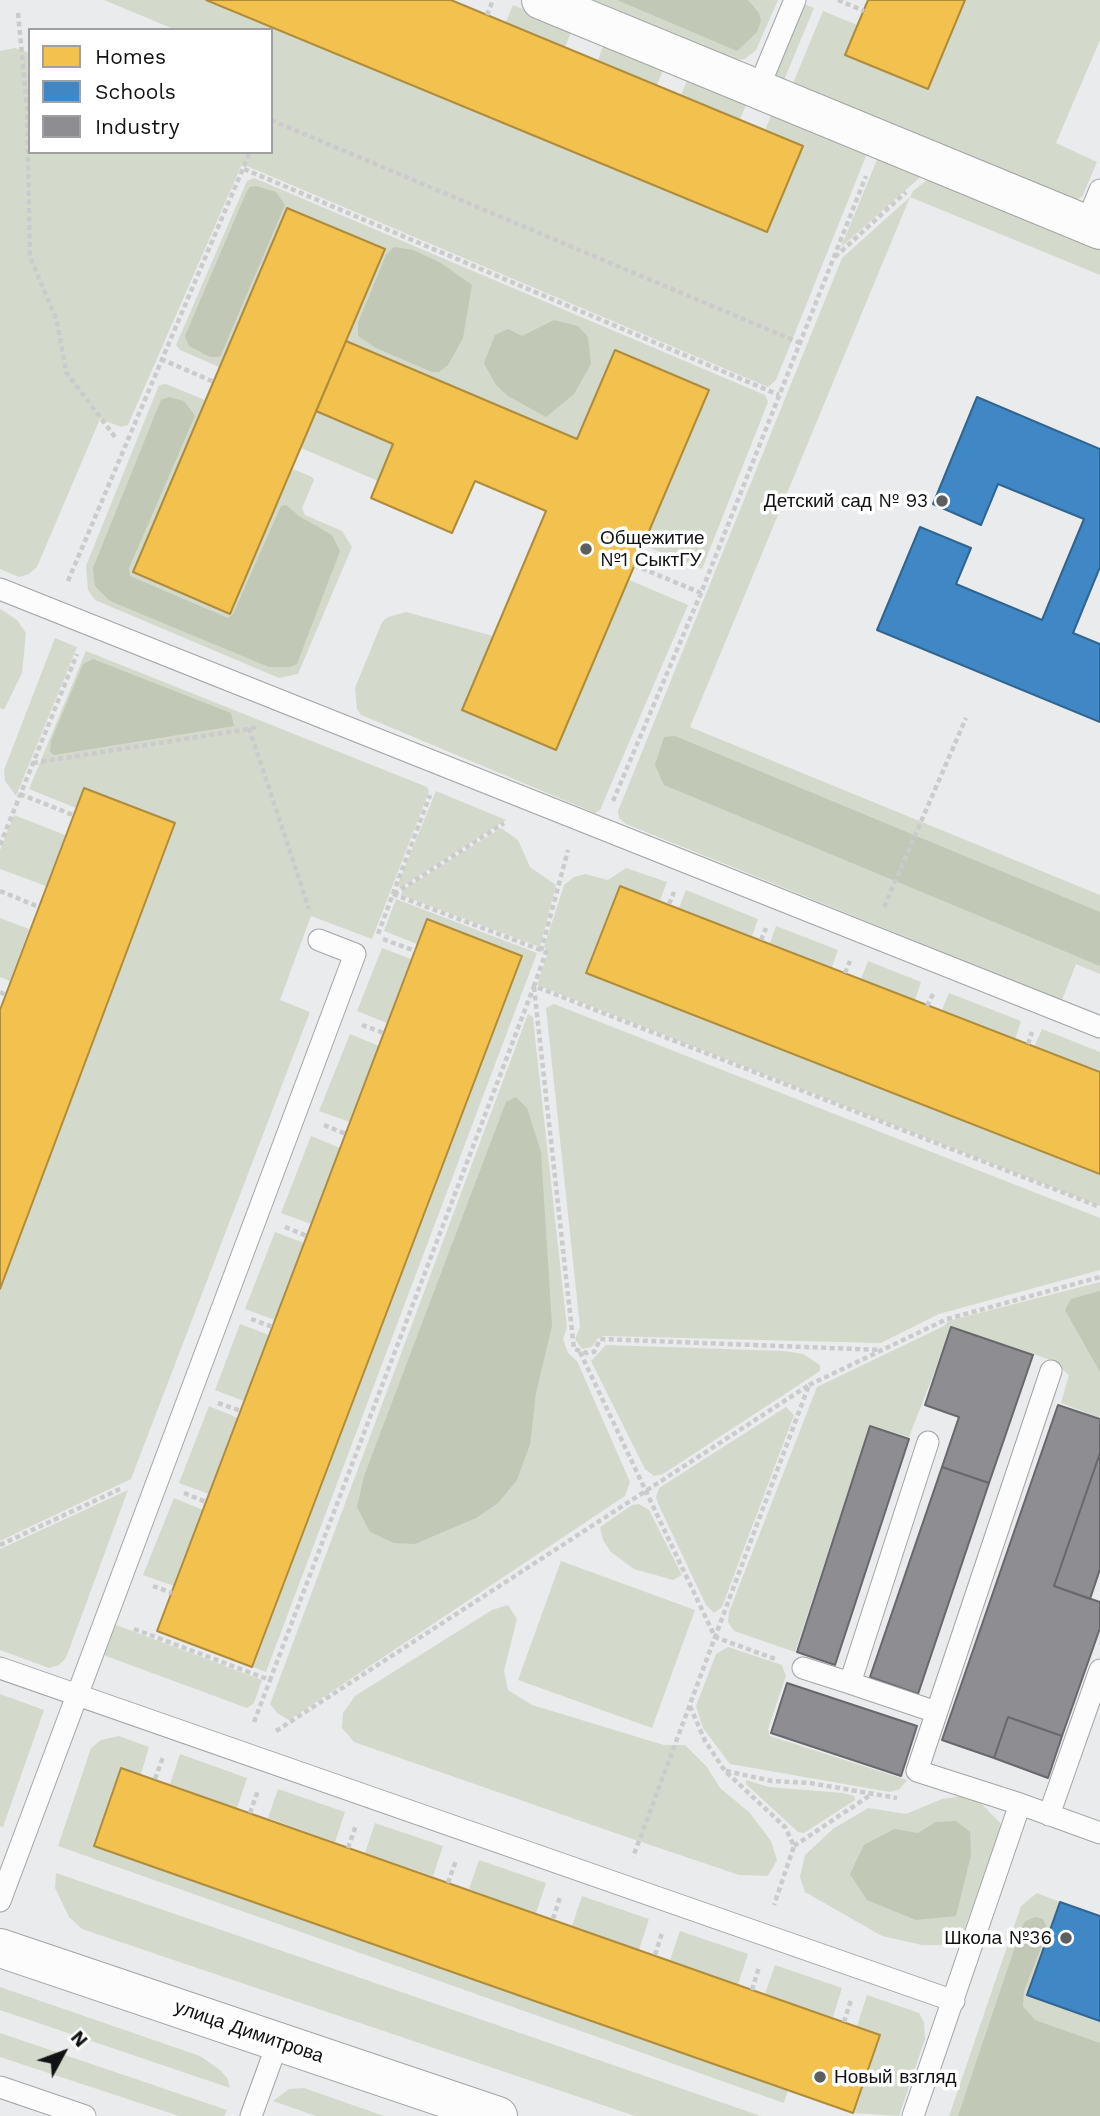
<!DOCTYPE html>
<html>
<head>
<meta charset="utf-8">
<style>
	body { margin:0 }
	#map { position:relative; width:1100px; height:2116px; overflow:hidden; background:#e9ebed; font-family:"Work Sans",sans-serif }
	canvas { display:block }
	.legend { position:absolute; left:28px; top:28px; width:245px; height:126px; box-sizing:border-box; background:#fff; border:2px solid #a0a0a1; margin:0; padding:9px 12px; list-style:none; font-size:21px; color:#111213 }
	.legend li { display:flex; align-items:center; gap:14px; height:35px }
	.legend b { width:35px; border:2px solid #a0a0a1 }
	.north { position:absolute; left:28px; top:2018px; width:70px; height:70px; -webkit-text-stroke:5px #fff; paint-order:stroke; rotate:49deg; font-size:19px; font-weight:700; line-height:28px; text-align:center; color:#111213 }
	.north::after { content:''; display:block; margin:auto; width:24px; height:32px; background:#111213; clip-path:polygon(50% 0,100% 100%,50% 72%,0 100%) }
</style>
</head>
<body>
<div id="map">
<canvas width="1100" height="2116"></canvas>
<ul class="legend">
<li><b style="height:19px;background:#f2c14e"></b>Homes</li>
<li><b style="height:19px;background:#3f88c5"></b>Schools</li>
<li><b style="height:19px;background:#8d8d92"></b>Industry</li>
</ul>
<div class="north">N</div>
</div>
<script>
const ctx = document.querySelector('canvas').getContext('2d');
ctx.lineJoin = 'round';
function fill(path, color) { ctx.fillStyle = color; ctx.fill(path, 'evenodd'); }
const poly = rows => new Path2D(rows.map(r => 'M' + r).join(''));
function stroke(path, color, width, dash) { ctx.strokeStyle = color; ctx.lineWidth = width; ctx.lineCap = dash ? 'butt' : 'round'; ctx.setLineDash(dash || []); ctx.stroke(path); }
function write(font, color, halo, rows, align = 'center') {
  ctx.font = font + ' "Work Sans",sans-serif'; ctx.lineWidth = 7; ctx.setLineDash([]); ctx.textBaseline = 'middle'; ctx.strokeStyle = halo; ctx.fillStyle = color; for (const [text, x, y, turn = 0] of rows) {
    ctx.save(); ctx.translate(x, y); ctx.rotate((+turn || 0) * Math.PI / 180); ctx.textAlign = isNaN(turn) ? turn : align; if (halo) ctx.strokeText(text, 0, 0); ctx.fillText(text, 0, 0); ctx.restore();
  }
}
const green = poly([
	[104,0,204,0,767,232,803,146,765,130,772,113,868,151,776,380,768,387,242,164,128,425,121,427,100,419,37,567,29,574,19,577,0,569,0,51,15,48,30,53,30,152,271,152,271,30,176,30],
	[594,0,778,0,756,50,745,59,735,60],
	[965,0,1100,0,1100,40,1056,143,1097,162,1082,197,1075,200,791,88,823,11,857,25,846,55,928,89],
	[802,3,814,8,782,85,774,72],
	[513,5,572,30,565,47,506,22],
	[604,43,664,68,657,85,598,60],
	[688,78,747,103,740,119,681,95],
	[879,155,925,173,841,247],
	[931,177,1100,247,1100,275,910,197,690,727,1100,895,1100,974,1076,964,1062,1000,626,824,619,818,618,811,842,258,910,197,913,191],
	[254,178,765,395,768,402,702,569,643,545,709,390,615,350,577,439,347,341,385,250,288,208,219,367,180,350,176,345,247,181],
	[166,384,205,400,133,573,230,614,293,469,312,477,314,480,302,508,305,515,342,531,352,547,298,674,279,678,95,600,88,590,86,566,159,385],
	[316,411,393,444,378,481,301,448],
	[629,580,688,605,600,810,595,813,361,715,357,709,355,688,382,622,388,617,406,612,493,636,462,710,556,750],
	[0,609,17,620,26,633,22,673,4,710,0,708],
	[55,638,77,647,16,796,5,781,4,770],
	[86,651,427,787,429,791,372,939,311,916,280,1000,310,1012,131,1479,0,1541,0,1290,176,823,84,788,76,808,29,789],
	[436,791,506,820,400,888,398,884],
	[14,815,65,835,46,886,0,869,0,850],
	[501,828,518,840,530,867,556,885,540,947,401,895,403,890],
	[626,868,667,882,660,900,620,885,586,974,1100,1174,1100,1206,537,985,548,952,544,947,564,885,574,877,585,874,608,880],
	[686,890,758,919,752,936,679,908],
	[396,899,537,953,266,1672,253,1667,522,956,427,920,417,944,384,931],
	[0,918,29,929,10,981,0,977],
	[776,926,838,950,832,967,770,943],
	[382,948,411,959,387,1023,357,1011],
	[868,961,921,982,915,1000,861,979],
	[949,993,1021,1021,1015,1039,942,1010],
	[554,1004,1100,1218,1100,1270,939,1314,881,1343,603,1336,597,1339,592,1347,582,1349,575,1339,580,1327,546,1008],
	[528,1014,533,1017,534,1028,567,1327,563,1339,568,1353,577,1361,630,1482,625,1496,289,1720,277,1713,270,1704],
	[1042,1029,1100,1052,1100,1072,1034,1047],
	[350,1034,379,1046,350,1122,319,1111],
	[311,1136,340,1148,311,1224,281,1213],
	[275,1232,304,1243,275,1320,245,1309],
	[1100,1282,1100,1418,1061,1403,1069,1375,1051,1360,952,1327,909,1437,870,1425,795,1652,734,1631,728,1622,729,1612,817,1387,944,1326,948,1321],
	[240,1324,269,1335,244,1401,215,1390],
	[606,1345,784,1351,803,1354,820,1365,820,1371,663,1474,654,1476,645,1469,591,1361],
	[209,1406,238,1418,209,1494,179,1483],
	[786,1407,794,1415,722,1607,714,1613,706,1605,659,1506,656,1497,659,1488],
	[128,1490,66,1658,59,1665,49,1668,0,1650,0,1549],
	[174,1498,203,1510,174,1586,143,1575],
	[639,1504,649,1510,682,1575,673,1580,634,1569,611,1552,603,1540,600,1527,632,1505],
	[561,1561,695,1610,652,1728,518,1680],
	[508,1605,517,1619,504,1671,508,1690,532,1705,664,1745,685,1745,707,1767,720,1788,749,1812,771,1841,777,1860,768,1876,739,1875,618,1834,354,1742,342,1728,343,1713,355,1696,492,1610],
	[111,1623,262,1680,254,1703,247,1708,106,1656,103,1650],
	[728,1647,782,1665,786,1676,768,1729,770,1736,907,1780,900,1789,890,1792,730,1764,703,1728,696,1706,716,1654],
	[0,1694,44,1710,3,1827,0,1826],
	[119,1736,149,1747,141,1774,121,1768,94,1846,788,2090,784,2103,58,1846,91,1748,101,1740],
	[180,1754,247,1778,237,1808,170,1784],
	[746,1780,769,1787,843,1793,854,1796,855,1800,804,1833,798,1832,746,1784],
	[278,1789,345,1812,335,1842,268,1818],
	[963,1796,979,1801,1002,1825,962,1936,948,1945,922,1945,882,1936,805,1892,800,1877,805,1855,833,1829,868,1808,906,1814,942,1799],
	[375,1823,443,1846,433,1876,365,1853],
	[479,1860,546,1883,536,1913,469,1889],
	[56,1873,761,2116,635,2116,82,1929,69,1917,55,1888],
	[1037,1893,1060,1902,1027,1995,1100,2021,1100,2116,949,2116,1021,1906],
	[582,1896,649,1919,639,1950,572,1926],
	[680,1931,748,1954,738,1984,670,1960],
	[775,1965,842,1988,833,2017,765,1994],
	[0,1987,200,2056,220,2070,227,2078,230,2088,0,2010],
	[867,1995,919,2013,924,2022,925,2039,899,2116,853,2113,880,2035,857,2026],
	[0,2033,227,2110,224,2116,179,2116,0,2057],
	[304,2088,384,2116,316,2116,273,2101,289,2089]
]);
const forest = poly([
	[617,0,748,0,759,13,761,21,757,32,737,51],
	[256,186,276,192,285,205,220,357,210,357,189,346,185,336,246,193,250,187],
	[394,247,413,250,441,263,472,285,463,338,448,365,439,372,432,372,376,348,358,336,358,323,386,255],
	[554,320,578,326,588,337,591,364,574,394,546,417,508,396,496,385,484,363,495,335,508,329,522,336],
	[169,397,184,401,195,416,129,568,130,576,228,618,233,614,281,506,286,505,299,516,332,535,340,551,297,664,290,667,269,667,110,601,95,586,93,568,161,400],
	[93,659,231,713,234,726,54,755,50,752,51,741,83,664],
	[675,736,1100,912,1100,966,664,785,655,765,664,737],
	[516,1097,527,1108,541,1152,552,1326,536,1393,530,1444,517,1480,498,1503,476,1518,415,1544,394,1543,370,1532,357,1507,364,1476,506,1102],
	[1100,1291,1100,1372,1065,1310,1071,1299],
	[956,1821,970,1832,971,1855,956,1916,916,1920,867,1900,850,1874,864,1845,894,1829,918,1833,936,1822],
	[1035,1917,1043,1919,1048,1930,1024,1991,1023,2006,1035,2020,1100,2043,1100,2116,958,2116,1019,1935,1024,1922]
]);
const homes = poly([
	[206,0,451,0,803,146,767,232,206,0],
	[868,0,965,0,928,89,845,55,868,0],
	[287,208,385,249,230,614,133,572,287,208],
	[346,341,577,439,615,350,709,390,556,750,462,710,546,511,475,481,452,533,371,498,393,444,316,411,346,341],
	[84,788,175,823,0,1289,0,1010,84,788],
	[620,886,1100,1072,1100,1174,586,973,620,886],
	[427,919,522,956,252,1667,157,1631,427,919],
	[121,1768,880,2035,853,2113,94,1846,121,1768]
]);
const schools = poly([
	[977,397,1100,449,1100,567,1073,633,1100,644,1100,722,877,630,920,527,971,548,956,584,1042,620,1084,519,998,484,981,525,933,504,977,397],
	[1060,1902,1100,1916,1100,2021,1027,1995,1060,1902]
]);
const industry = poly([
	[951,1327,1033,1355,989,1483,942,1467,959,1417,925,1405,951,1327],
	[1058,1405,1100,1419,1100,1453,1054,1586,1100,1602,1100,1628,1062,1736,1008,1717,994,1758,942,1740,1058,1405],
	[870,1426,909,1439,835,1665,797,1652,870,1426],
	[1100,1453,1100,1569,1090,1599,1054,1586,1100,1453],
	[942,1467,989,1483,918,1694,870,1677,942,1467],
	[787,1683,917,1726,901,1776,771,1733,787,1683],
	[1008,1717,1062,1736,1048,1778,994,1758,1008,1717]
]);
const path = poly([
	[838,0,864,11],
	[18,13,27,107,30,257,57,321,66,372,115,437],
	[487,15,493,0],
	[271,120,800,343],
	[244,169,779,395],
	[835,257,906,192],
	[161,359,214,382],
	[634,565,701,593],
	[68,581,250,152],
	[249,728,309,909],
	[33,763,260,727],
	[20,794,73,815],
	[613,801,701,593,866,176],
	[0,845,77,654],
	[0,891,39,907],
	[393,894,546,952,534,986,1100,1207],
	[394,894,504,823],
	[669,904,674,892],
	[884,907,966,718],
	[378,934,430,795],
	[383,939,415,951],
	[761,940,766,928],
	[541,951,568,850],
	[845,973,850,961],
	[534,987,574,1349,587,1353,594,1352,600,1339,882,1350],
	[0,992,6,995],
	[927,1006,933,994],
	[362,1025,384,1033],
	[1028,1044,1032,1032],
	[324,1125,346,1134],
	[285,1227,307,1236],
	[251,1319,273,1327],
	[580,1352,715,1637,775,1659],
	[809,1385,947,1319,1100,1277],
	[218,1403,241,1411],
	[184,1493,206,1502],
	[0,1545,120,1489],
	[153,1586,172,1593],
	[134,1629,270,1680,534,986],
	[690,1706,705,1741,725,1771,785,1827,794,1846,774,1905],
	[254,1722,270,1680],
	[276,1731,809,1385,633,1857],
	[726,1771,772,1781,810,1783,897,1798],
	[155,1779,163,1757],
	[250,1813,258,1790],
	[794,1846,872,1794],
	[348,1848,356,1825],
	[448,1883,456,1860],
	[553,1919,560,1897],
	[655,1955,662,1933],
	[752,1990,759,1967],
	[844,2022,851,2000]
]);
const lane = poly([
	[758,89,795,0],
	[1086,224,1100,190],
	[0,589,1100,1027],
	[928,1442,850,1683,936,1712],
	[0,1668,954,2001],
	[803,1668,850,1683],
	[1020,1804,917,1771,1051,1371],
	[1049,1815,1100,1670],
	[0,1901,355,954,319,940],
	[0,2087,85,2116],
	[251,2116,278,2042],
	[913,2116,1020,1804,1100,1833]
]);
const street = poly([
	[541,0,1100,230]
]);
const secondary = poly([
	[0,1948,498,2116]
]);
const markers = [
	[942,501,7,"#5d5e5f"],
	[586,549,7,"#5d5e5f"],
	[1066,1938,7,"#5d5e5f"],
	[820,2077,7,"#5d5e5f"]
];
const poiNames = [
	["Детский сад № 93",928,501],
	["Общежитие",600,538,"left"],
	["№1 СыктГУ",600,560,"left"],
	["Школа №36",1052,1938],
	["Новый взгляд",834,2077,"left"]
];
const streetNames = [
	["улица Димитрова",249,2032,19]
];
fill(green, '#d4dacb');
fill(forest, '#c1c8b5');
fill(homes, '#f2c14e');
stroke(homes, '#ae8c3c', 2);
fill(schools, '#3f88c5');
stroke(schools, '#316590', 2);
fill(industry, '#8d8d92');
stroke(industry, '#68686c', 2);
stroke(lane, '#a2a4a5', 23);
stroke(street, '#a2a4a5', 40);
stroke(secondary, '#a2a4a5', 40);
stroke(path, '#cbcbcc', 4.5, [5, 3.5]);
stroke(lane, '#fcfcfc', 21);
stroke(street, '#fcfcfc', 38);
stroke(secondary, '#fcfcfc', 38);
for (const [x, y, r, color] of markers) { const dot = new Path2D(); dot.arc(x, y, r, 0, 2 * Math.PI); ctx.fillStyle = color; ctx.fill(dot); stroke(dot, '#fff', 2.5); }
write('19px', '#111213', '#fff', poiNames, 'right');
write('19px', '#111213', '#fff', streetNames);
</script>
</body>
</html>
